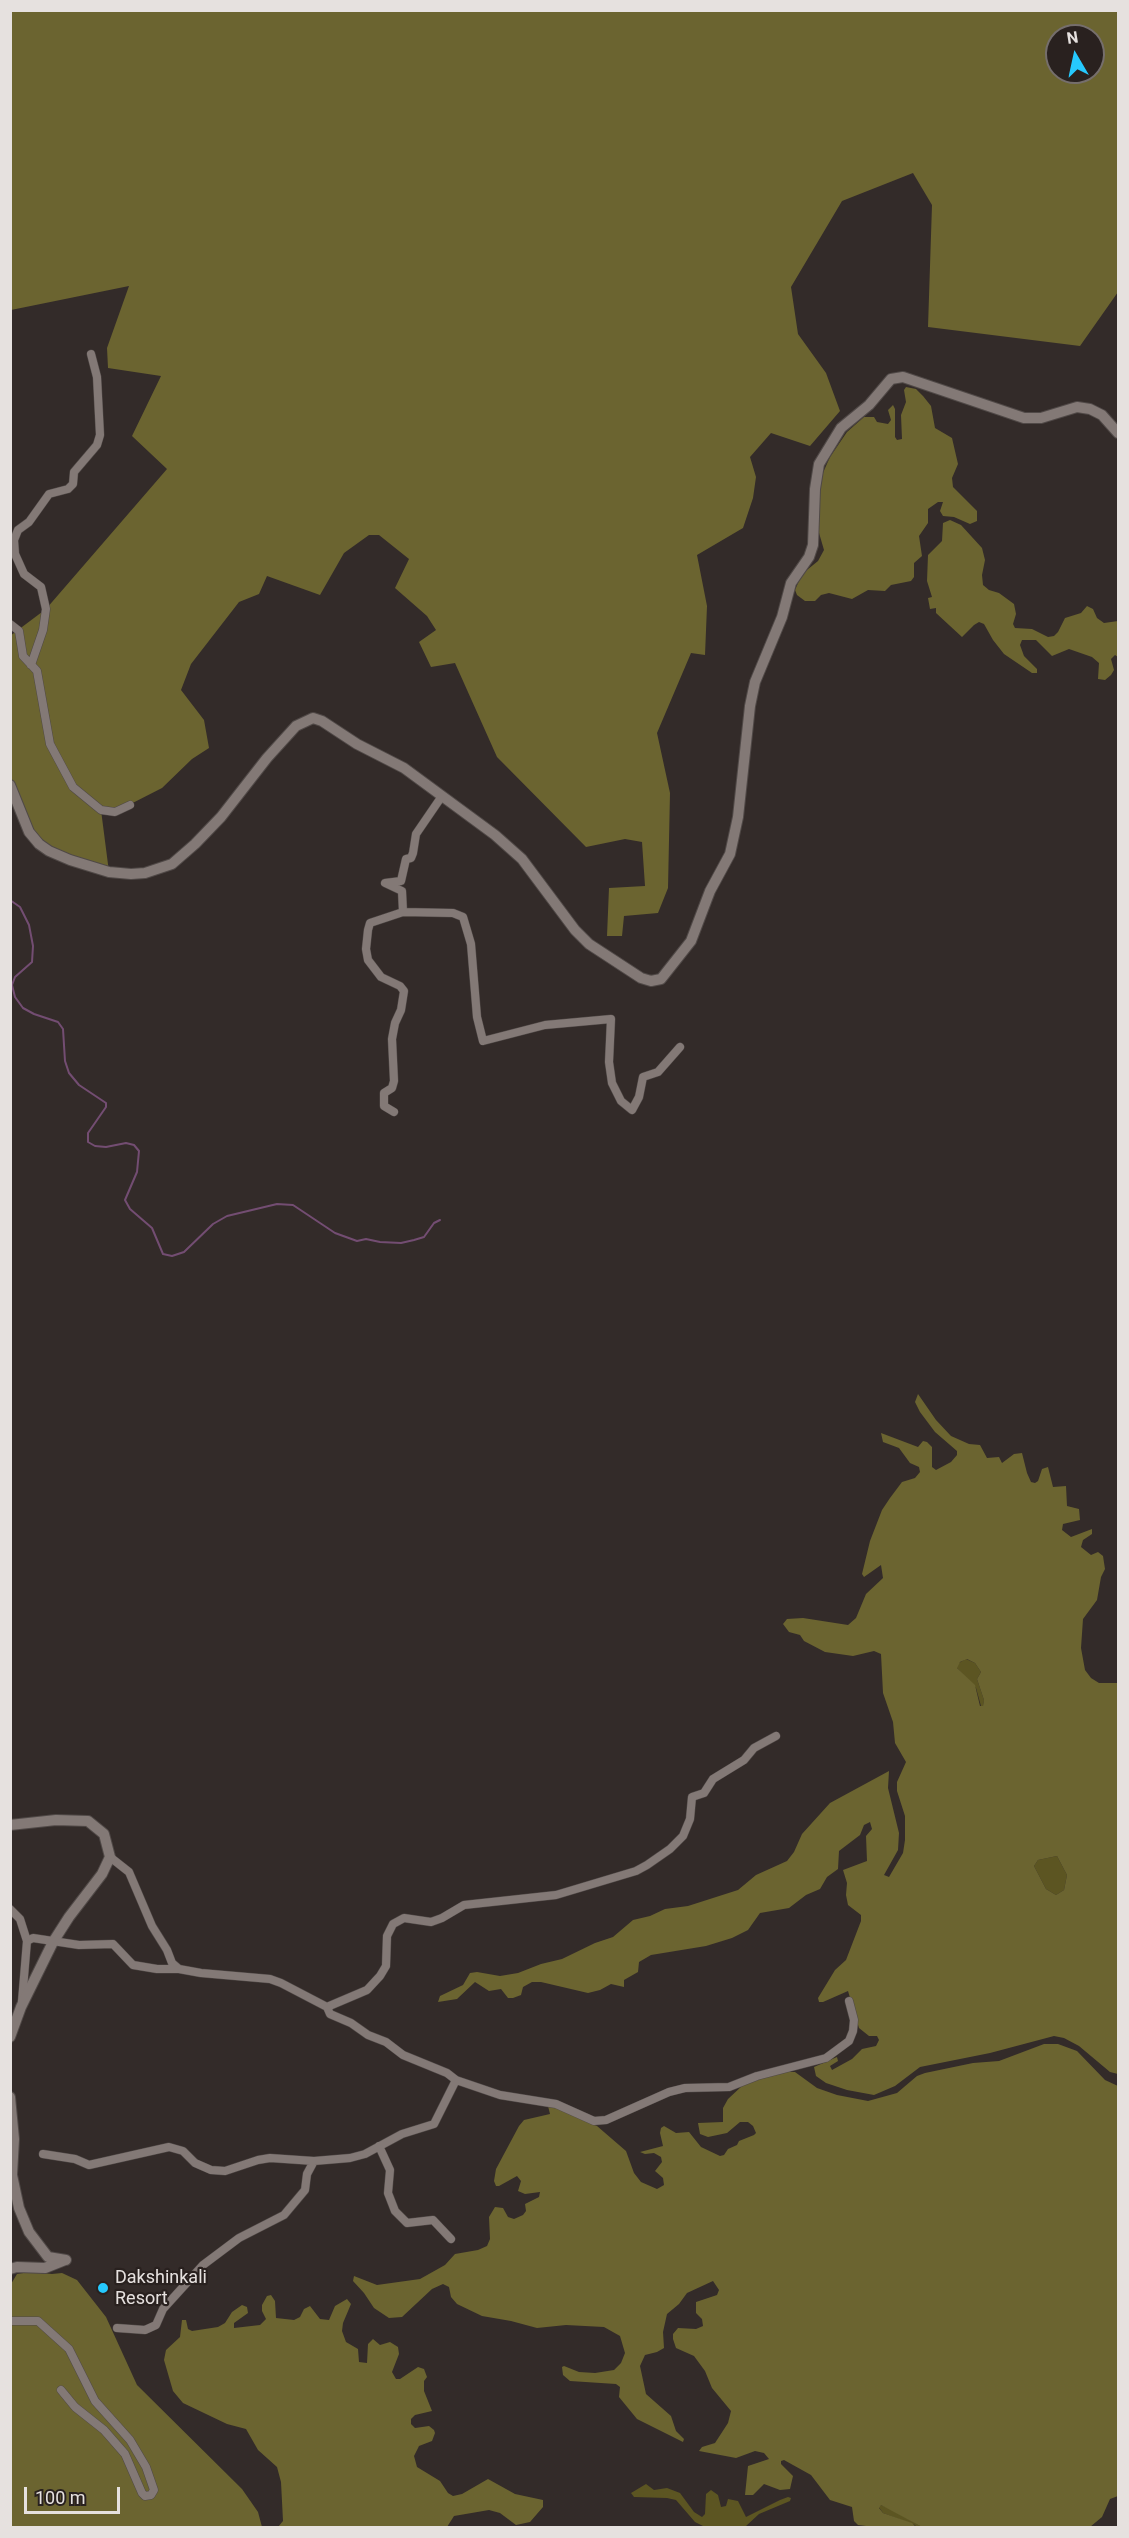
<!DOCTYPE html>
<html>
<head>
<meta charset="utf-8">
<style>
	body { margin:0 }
	#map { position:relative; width:1129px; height:2538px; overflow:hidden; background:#332b29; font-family:Roboto,sans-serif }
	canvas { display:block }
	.frame { position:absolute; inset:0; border:12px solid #e6e1df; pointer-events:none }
	.north { position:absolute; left:1045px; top:24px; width:60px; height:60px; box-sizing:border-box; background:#29211f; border:2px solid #756e6c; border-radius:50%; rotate:351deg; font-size:16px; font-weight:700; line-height:24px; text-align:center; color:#e6e1df }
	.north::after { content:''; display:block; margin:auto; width:21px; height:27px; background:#26c9fe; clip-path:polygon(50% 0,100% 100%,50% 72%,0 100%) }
	.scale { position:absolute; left:24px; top:2487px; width:96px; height:27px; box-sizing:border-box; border:3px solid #e6e1df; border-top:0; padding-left:8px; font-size:18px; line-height:21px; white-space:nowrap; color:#e6e1df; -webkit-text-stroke:4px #29211f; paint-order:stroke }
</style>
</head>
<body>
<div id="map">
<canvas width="1129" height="2538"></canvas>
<div class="frame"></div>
<div class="north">N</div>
<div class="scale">100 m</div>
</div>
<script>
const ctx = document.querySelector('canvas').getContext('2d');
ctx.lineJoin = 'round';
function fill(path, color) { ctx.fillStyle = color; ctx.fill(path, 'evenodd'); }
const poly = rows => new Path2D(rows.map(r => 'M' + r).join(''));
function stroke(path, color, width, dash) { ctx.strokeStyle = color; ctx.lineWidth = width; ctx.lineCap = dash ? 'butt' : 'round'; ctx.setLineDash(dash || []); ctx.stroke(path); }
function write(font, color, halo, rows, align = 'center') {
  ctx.font = font + ' Roboto,sans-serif'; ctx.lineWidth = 4.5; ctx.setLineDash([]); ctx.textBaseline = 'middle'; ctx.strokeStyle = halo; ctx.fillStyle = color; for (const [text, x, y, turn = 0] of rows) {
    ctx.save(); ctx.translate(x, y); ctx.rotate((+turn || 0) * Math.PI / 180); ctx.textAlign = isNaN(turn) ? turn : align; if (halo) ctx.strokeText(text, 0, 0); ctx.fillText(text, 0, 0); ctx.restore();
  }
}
const green = poly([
	[966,1659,975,1663,981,1672,977,1679,984,1700,983,1707,981,1706,976,1688,957,1668,957,1664],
	[1057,1856,1067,1875,1064,1890,1056,1895,1046,1889,1034,1866,1038,1860],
	[646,2484,654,2490,667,2488,680,2493,694,2512,702,2517,705,2514,706,2494,711,2490,718,2495,721,2507,726,2506,728,2499,738,2501,746,2517,780,2500,788,2497,791,2498,790,2501,759,2514,746,2526,705,2527,695,2522,676,2500,667,2498,634,2497,631,2493],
	[881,2505,891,2509,922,2527,916,2527,915,2525,883,2513,878,2506]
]);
const forest = poly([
	[11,11,1118,11,1118,292,1080,346,928,327,932,205,913,173,842,201,791,287,798,334,826,373,840,411,810,446,771,433,750,457,756,477,753,498,743,528,697,555,707,606,705,655,691,653,657,733,670,793,668,888,658,913,624,916,622,936,607,936,609,888,645,886,642,842,625,839,586,847,497,757,455,663,431,667,419,642,436,630,427,616,395,588,409,559,379,535,369,535,344,553,320,595,267,576,259,594,239,602,191,664,181,690,204,720,209,748,192,759,162,788,115,812,101,810,109,872,39,844,11,785,10,636,46,609,167,469,132,436,161,376,108,368,107,348,129,286,11,310],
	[1057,36,1093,36,1093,72,1057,72],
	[906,387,916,389,923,396,931,406,935,428,952,438,958,464,952,478,953,487,977,511,977,521,970,524,954,517,943,516,940,511,943,502,938,502,928,509,928,523,919,536,922,556,914,563,914,577,911,581,891,585,885,591,868,590,852,599,829,593,821,595,815,601,805,601,797,595,795,590,802,574,818,561,824,550,817,526,818,484,830,457,847,432,864,417,874,417,877,422,888,424,891,420,888,410,893,405,895,409,895,437,897,440,902,439,901,415,906,402,904,390],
	[950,520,961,525,982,548,985,560,982,575,983,585,989,590,999,593,1014,604,1016,614,1013,624,1015,628,1032,629,1048,637,1054,636,1058,632,1065,618,1081,613,1087,606,1093,609,1097,618,1104,623,1118,621,1118,657,1115,655,1111,659,1114,670,1111,675,1105,680,1098,679,1099,663,1092,657,1069,649,1052,656,1036,640,1022,640,1020,645,1024,656,1037,669,1037,673,1032,673,1004,654,993,640,984,624,979,622,974,625,962,637,936,613,936,608,930,609,928,598,932,597,927,581,928,555,942,541,943,523],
	[918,1394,936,1420,951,1436,969,1444,980,1445,987,1458,999,1457,1002,1463,1014,1454,1022,1453,1027,1473,1031,1482,1035,1483,1038,1481,1042,1469,1048,1467,1053,1487,1066,1486,1067,1506,1079,1509,1080,1520,1063,1524,1062,1530,1071,1537,1092,1529,1092,1534,1083,1540,1081,1547,1091,1555,1098,1552,1103,1556,1105,1569,1101,1577,1097,1600,1083,1619,1081,1648,1085,1670,1091,1678,1099,1683,1118,1683,1118,2074,1110,2072,1079,2046,1064,2038,1054,2036,990,2053,920,2067,895,2086,874,2095,847,2090,826,2083,816,2076,814,2067,837,2057,838,2061,830,2066,832,2070,852,2059,862,2049,876,2046,879,2040,877,2036,869,2036,859,2028,848,1991,823,2002,819,2002,818,1998,835,1970,846,1960,861,1921,861,1915,848,1905,846,1895,847,1883,843,1870,867,1861,866,1836,872,1829,870,1822,864,1825,860,1835,839,1851,838,1869,827,1877,820,1889,806,1895,789,1908,760,1913,748,1930,732,1938,706,1946,651,1955,639,1962,638,1972,624,1980,624,1987,611,1984,600,1990,588,1993,541,1982,532,1982,523,1987,521,1995,513,1998,508,1998,501,1989,489,1991,475,1982,457,1999,438,2002,440,1996,463,1985,470,1973,477,1972,500,1976,518,1973,541,1964,562,1959,595,1943,613,1937,633,1920,650,1916,665,1909,688,1906,738,1890,756,1875,787,1861,794,1852,802,1834,830,1803,889,1771,888,1788,899,1833,898,1850,884,1875,889,1877,903,1853,905,1840,905,1816,897,1791,897,1782,906,1762,895,1743,893,1722,883,1693,881,1654,874,1651,853,1656,825,1652,804,1641,800,1635,789,1632,783,1624,787,1619,803,1618,848,1625,856,1618,866,1594,883,1578,881,1565,864,1577,862,1574,870,1541,882,1510,890,1498,902,1482,915,1478,920,1472,919,1467,910,1463,899,1448,883,1442,881,1433,918,1447,923,1441,927,1442,932,1447,932,1467,936,1470,951,1462,957,1455,957,1451,935,1432,920,1412,915,1402],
	[967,1659,975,1663,981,1672,977,1679,984,1700,983,1706,980,1706,975,1685,957,1668,960,1662],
	[1057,1856,1067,1875,1064,1890,1056,1895,1046,1889,1034,1866,1038,1860],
	[1044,2044,1058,2044,1077,2051,1105,2080,1118,2086,1118,2496,1110,2499,1102,2517,1090,2527,922,2527,881,2505,879,2508,883,2513,912,2523,916,2527,874,2527,858,2525,854,2521,852,2507,830,2500,811,2475,784,2460,781,2461,781,2464,793,2476,790,2489,780,2490,764,2484,753,2495,745,2495,748,2466,769,2459,764,2453,755,2451,736,2458,699,2451,702,2447,715,2443,728,2423,731,2411,712,2388,705,2371,694,2356,676,2348,673,2339,673,2334,678,2328,696,2329,703,2326,702,2319,696,2313,696,2302,717,2295,719,2290,713,2281,687,2293,679,2304,667,2314,663,2332,664,2348,657,2352,645,2355,640,2366,646,2394,671,2416,676,2431,684,2439,683,2442,637,2419,619,2397,620,2387,616,2384,570,2381,563,2375,562,2367,564,2366,579,2372,595,2373,614,2370,621,2363,625,2353,620,2336,604,2327,566,2325,537,2328,511,2321,482,2316,457,2304,451,2297,449,2287,443,2284,432,2289,402,2317,389,2318,374,2308,364,2293,353,2281,354,2276,377,2285,420,2279,445,2265,455,2254,478,2250,487,2246,490,2239,489,2217,495,2207,503,2208,508,2217,514,2219,523,2215,526,2211,525,2204,539,2197,540,2192,525,2194,518,2191,521,2181,517,2176,499,2186,496,2186,494,2181,496,2169,519,2126,524,2120,550,2114,548,2106,556,2107,597,2126,626,2151,634,2173,641,2182,657,2189,664,2185,663,2178,655,2171,662,2162,661,2157,654,2153,645,2154,640,2152,663,2146,660,2133,661,2128,664,2126,676,2133,689,2132,701,2147,720,2156,724,2155,728,2149,737,2145,739,2141,754,2135,756,2133,753,2126,748,2122,740,2122,727,2133,708,2137,700,2134,698,2123,723,2122,723,2108,728,2099,743,2085,767,2076,786,2072,795,2072,817,2088,837,2095,868,2101,897,2093,917,2076,925,2073,973,2063,999,2061],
	[30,2272,52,2274,62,2273,77,2280,106,2317,137,2385,242,2489,258,2512,262,2527,11,2528,11,2284,17,2274],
	[271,2295,275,2301,276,2318,294,2320,300,2317,304,2309,310,2306,320,2319,329,2320,335,2306,347,2299,351,2304,343,2323,342,2331,346,2342,358,2349,359,2362,367,2363,368,2344,373,2339,380,2345,390,2342,398,2347,399,2354,392,2372,396,2379,400,2379,418,2367,424,2369,427,2377,424,2381,424,2391,432,2411,415,2415,411,2419,411,2424,415,2428,429,2426,434,2430,435,2433,432,2441,419,2446,414,2456,417,2467,440,2481,448,2493,453,2496,462,2494,488,2479,515,2494,543,2500,543,2507,530,2522,516,2525,500,2513,489,2510,454,2516,447,2527,278,2527,283,2521,281,2482,277,2467,258,2450,246,2429,227,2424,183,2403,173,2391,164,2360,166,2350,180,2337,182,2320,186,2320,188,2329,192,2331,218,2327,225,2323,232,2312,242,2305,247,2307,248,2313,234,2323,234,2328,260,2325,266,2319,262,2311,262,2305,267,2296]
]);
const stream = poly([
	[10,900,20,907,29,925,33,946,32,962,15,977,12,985,15,997,23,1008,34,1014,58,1022,63,1029,65,1061,69,1073,79,1085,106,1103,106,1107,88,1133,88,1142,95,1146,106,1147,126,1143,134,1145,139,1151,137,1172,125,1200,130,1209,152,1228,163,1254,172,1256,184,1252,213,1224,227,1216,277,1204,293,1205,335,1233,357,1241,366,1239,380,1242,401,1243,414,1240,424,1237,434,1223,440,1220]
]);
const minor = poly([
	[10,624,19,631,23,656,37,671,50,744,73,787,101,810,115,812,130,805],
	[31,665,43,630,46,609,41,587,24,574,15,554,14,540,18,530,29,522,49,494,68,489,73,484,74,472,97,445,100,435,97,377,91,354],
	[403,912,453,913,463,917,471,944,477,1017,483,1041,545,1025,611,1019,609,1062,612,1083,621,1101,632,1110,639,1097,643,1077,658,1072,680,1047],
	[394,1112,384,1106,384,1093,392,1088,394,1081,392,1039,395,1023,401,1010,404,991,400,986,381,977,368,960,366,949,368,930,370,923,403,912,402,891,385,883,401,881,406,859,411,858,413,853,416,834,442,796],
	[110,1857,129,1872,152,1926,167,1950,172,1963,179,1969,201,1973,270,1979,281,1983,327,2007,330,2014,351,2023,368,2035,386,2042,403,2055,447,2073,456,2080,500,2095,556,2104,594,2121,606,2120,669,2092,685,2088,729,2087,757,2076,826,2058,849,2041,853,2031,854,2020,849,2001],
	[10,1909,20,1919,27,1941,22,2001],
	[27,1941,33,1938,79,1945,113,1944,133,1965,157,1969,179,1969],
	[327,2007,367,1990,380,1976,386,1966,387,1936,393,1924,404,1918,431,1922,442,1918,464,1905,556,1895,636,1871,647,1865,670,1849,683,1836,690,1819,692,1797,704,1793,713,1779,744,1760,754,1748,776,1736],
	[379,2146,390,2170,388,2193,395,2211,407,2223,433,2220,451,2239],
	[43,2154,75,2159,89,2165,169,2147,183,2151,195,2163,211,2170,225,2171,258,2160,270,2158,314,2161],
	[10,2321,38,2321,69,2349,95,2401,130,2440,146,2467,154,2490,151,2495,145,2496,142,2493,125,2454,104,2430,75,2407,61,2390],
	[117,2328,145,2330,156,2325,163,2309,203,2265,239,2238,284,2215,305,2190,307,2174,314,2161,350,2158,365,2154,402,2134,434,2124,456,2080]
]);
const secondary = poly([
	[10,785,29,832,39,844,49,851,70,860,109,872,131,874,145,873,172,864,195,844,221,817,267,758,296,726,313,718,322,721,357,744,404,768,495,835,522,859,575,930,589,944,641,978,651,981,661,979,691,941,710,891,730,854,738,817,750,706,755,682,782,617,791,583,809,557,813,545,815,489,819,464,841,428,869,405,891,379,903,377,1024,418,1041,418,1077,407,1090,409,1102,415,1118,433],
	[10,1825,56,1820,88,1821,104,1834,110,1857,102,1874,69,1917,53,1942,21,2007,10,2037],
	[10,2097,14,2139,12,2175,19,2208,29,2232,48,2257,66,2260],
	[10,2269,17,2267,45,2268,65,2260]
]);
const markers = [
	[103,2288,6,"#26c9fe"]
];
const poiNames = [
	["Dakshinkali",115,2278],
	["Resort",115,2299]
];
fill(green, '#5c5522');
fill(forest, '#6b6430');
stroke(stream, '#734d72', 2);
stroke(minor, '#504947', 9);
stroke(secondary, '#504947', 12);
stroke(minor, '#837976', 8);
stroke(secondary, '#837976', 10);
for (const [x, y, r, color] of markers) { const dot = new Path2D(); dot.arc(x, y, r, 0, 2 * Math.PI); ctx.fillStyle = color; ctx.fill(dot); stroke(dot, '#29211f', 2); }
write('18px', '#e6e1df', '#29211f', poiNames, 'left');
</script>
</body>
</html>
